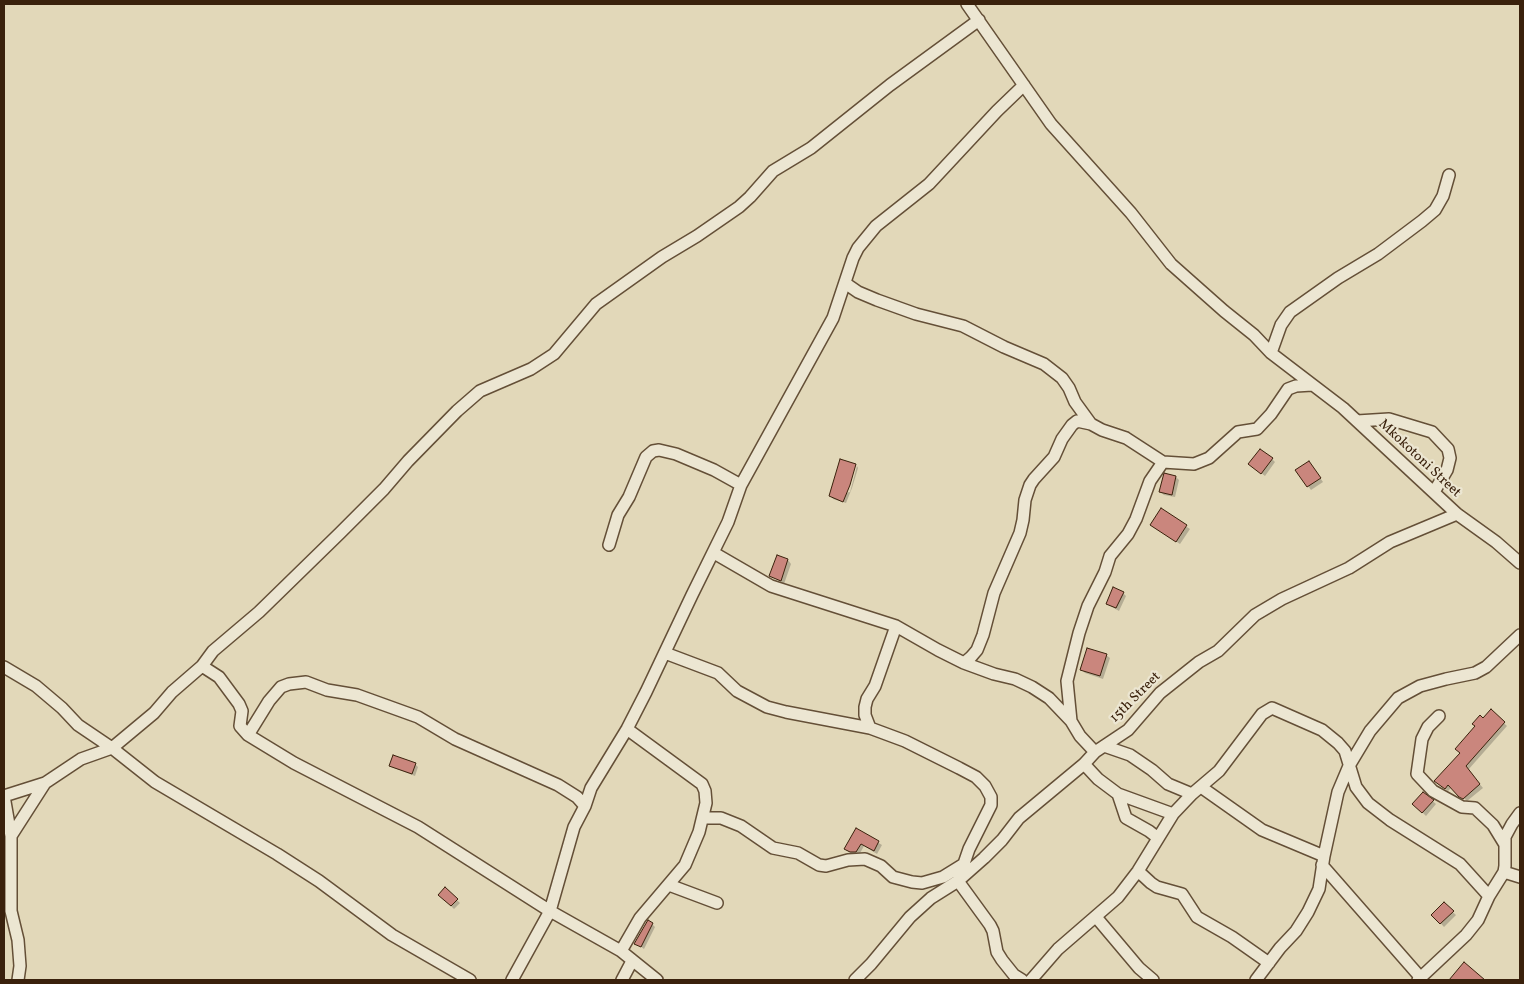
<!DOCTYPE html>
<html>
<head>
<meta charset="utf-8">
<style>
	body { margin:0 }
	#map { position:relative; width:1524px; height:984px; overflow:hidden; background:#e2d8b9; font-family:Vollkorn,serif }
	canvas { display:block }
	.frame { position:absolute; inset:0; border:5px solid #3a210c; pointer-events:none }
</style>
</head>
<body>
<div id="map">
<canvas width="1524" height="984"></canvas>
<div class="frame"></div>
</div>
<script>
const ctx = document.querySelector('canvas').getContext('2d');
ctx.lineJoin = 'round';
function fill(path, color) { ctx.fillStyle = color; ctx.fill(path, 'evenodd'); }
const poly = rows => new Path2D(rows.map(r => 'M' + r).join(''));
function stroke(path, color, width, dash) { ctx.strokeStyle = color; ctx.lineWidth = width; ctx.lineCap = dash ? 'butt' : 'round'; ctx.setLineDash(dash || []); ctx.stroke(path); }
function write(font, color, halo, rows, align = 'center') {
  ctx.font = font + ' Vollkorn,serif'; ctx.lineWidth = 4.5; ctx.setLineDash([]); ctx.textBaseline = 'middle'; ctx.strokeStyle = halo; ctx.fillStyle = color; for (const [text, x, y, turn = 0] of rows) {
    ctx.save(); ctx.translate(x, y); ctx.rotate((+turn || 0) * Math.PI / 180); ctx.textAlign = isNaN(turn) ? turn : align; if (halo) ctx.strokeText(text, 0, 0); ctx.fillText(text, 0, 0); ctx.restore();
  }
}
const shadow = poly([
	[1272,459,1275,462,1265,476,1253,467],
	[1309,462,1323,482,1311,490,1308,486],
	[857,466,858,468,852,488,846,503,833,499,831,496,850,492],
	[1176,477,1179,480,1175,497,1164,495,1160,492],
	[1161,510,1190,529,1180,544,1155,528],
	[777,557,788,560,791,564,784,584,771,576],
	[1123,593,1126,596,1119,611,1107,604],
	[1106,655,1110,658,1103,679,1085,673,1082,670],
	[1491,711,1507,726,1468,770,1483,788,1467,801,1452,787,1448,791,1438,784,1461,753,1483,719],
	[415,764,418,767,415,776,394,768,391,765],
	[1423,793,1436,804,1426,816,1414,804],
	[856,829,882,845,877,854,864,846,859,855,854,855,845,849],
	[445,889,460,903,454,909,440,895],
	[1444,904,1456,915,1444,927,1433,915],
	[652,924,655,927,644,949,636,943]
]);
const building = poly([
	[1260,449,1273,458,1261,474,1248,464,1260,449],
	[840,459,856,464,850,485,843,502,829,496,840,459],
	[1309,461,1321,478,1307,487,1295,470,1309,461],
	[1164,473,1176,476,1172,495,1159,492,1164,473],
	[1161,508,1187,525,1176,542,1150,525,1161,508],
	[777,555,788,559,781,581,769,576,777,555],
	[1113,587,1124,592,1116,608,1106,604,1113,587],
	[1087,648,1107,654,1100,676,1080,670,1087,648],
	[1491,709,1505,722,1466,766,1480,784,1463,799,1459,797,1448,785,1445,789,1434,781,1460,753,1455,749,1475,726,1472,724,1480,715,1483,718,1491,709],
	[393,755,416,763,412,774,389,766,393,755],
	[1423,792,1434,800,1422,813,1412,804,1423,792],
	[856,828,879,841,874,851,861,844,856,852,850,852,844,849,856,828],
	[445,887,458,899,451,906,438,895,445,887],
	[1444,902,1454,911,1440,924,1431,915,1444,902],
	[648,920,653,923,641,947,634,944,648,920],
	[1464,962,1485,980,1449,980,1464,962]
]);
const minor = poly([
	[967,4,1051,124,1131,213,1171,264,1224,311,1254,335,1271,353,1343,408,1457,514,1496,542,1520,563],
	[845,283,858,292,877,300,916,314,963,326,1004,347,1044,364,1062,378,1069,388,1075,402,1091,424,1102,430,1126,438,1163,462,1194,464,1209,458,1238,432,1257,429,1271,414,1288,389,1296,386,1312,385],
	[1271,353,1281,325,1290,312,1338,278,1378,254,1422,221,1435,210,1443,196,1449,175],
	[1357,421,1389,419,1432,432,1448,449,1450,458,1447,470,1434,492],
	[609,545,618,515,629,497,646,457,653,451,659,450,676,454,714,470,741,485],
	[714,553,771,586,896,626,938,650,964,663,994,674,1015,679,1032,687,1049,698,1071,721,1080,736,1095,752],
	[896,626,875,686,867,699,865,707,865,715,870,728,905,741,959,768,976,777,985,786,991,797,991,805,969,849,958,881,990,925,993,931,997,952,1002,960,1014,975,1022,980],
	[665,653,718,673,737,691,767,707,786,712,870,728],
	[964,663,971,657,977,650,983,635,994,593,1020,533,1023,520,1025,500,1030,485,1034,479,1054,457,1062,439,1072,425,1077,421,1091,424],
	[202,666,219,677,239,704,242,711,240,726,248,735,294,763,418,827,550,911,621,951,657,980],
	[4,667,36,686,62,708,78,725,112,748,155,782,277,854,319,881,392,935,470,980],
	[1439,716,1428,727,1422,739,1417,774,1433,791,1462,807,1475,808,1493,825,1504,843],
	[1071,721,1067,681,1079,633,1088,606,1105,572,1110,556,1128,534,1136,519,1150,481,1163,462],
	[248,735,269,701,281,687,289,684,306,682,327,690,357,695,418,717,455,739,558,785,577,797,585,806],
	[1104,746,1130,755,1152,770,1168,784,1192,794],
	[1084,764,1098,779,1118,794,1126,818,1149,831,1158,838],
	[1201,787,1262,830,1324,856],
	[1118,794,1173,814],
	[4,796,45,783,81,759,112,748,154,713,172,692,202,666,213,651,259,612,340,533,384,489,408,461,457,411,480,391,531,369,554,354,596,304,662,257,697,236,739,207,750,197,773,171,811,148,890,85,979,20],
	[4,796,11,836,11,911,18,940,20,966,18,980],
	[703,818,721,818,741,826,773,848,798,853,819,865,826,866,848,860,865,859,881,866,893,877,912,882,922,883,943,877,964,864],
	[11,836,45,783],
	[1322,865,1421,978],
	[1138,871,1151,883,1157,887,1182,894,1197,917,1232,937,1269,963],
	[1504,872,1520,877],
	[669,885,717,903],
	[1096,917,1139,968,1153,980],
	[621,951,640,918,685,865,699,832,706,803,705,791,702,784,627,729],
	[512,980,550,911,574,827,585,806,591,788,627,729,646,692,692,595,728,522,741,485,833,318,853,258,858,248,876,226,929,184,997,111,1024,85],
	[622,980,632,961],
	[855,980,871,964,910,917,931,898,958,881,984,858,1002,840,1019,818,1084,764,1095,752,1128,730,1160,693,1199,662,1218,651,1255,615,1282,599,1349,568,1390,542,1457,514],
	[1031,980,1058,949,1118,897,1138,871,1173,814,1192,794,1219,771,1262,714,1272,708,1322,730,1338,743,1345,751,1356,787,1368,803,1390,820,1460,864,1489,896],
	[1256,980,1280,948,1296,931,1308,912,1319,889,1324,856,1338,792,1349,766,1370,731,1398,698,1420,686,1446,679,1475,673,1486,667,1520,635],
	[1418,980,1466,935,1478,920,1489,896,1504,872,1505,866,1505,837,1512,824,1520,813]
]);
const streetNames = [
	["Mkokotoni Street",1419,459,43],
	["15th Street",1136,698,-45]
];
fill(shadow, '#0003');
fill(building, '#ca867d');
stroke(building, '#3a210c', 1);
stroke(minor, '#644f37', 14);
stroke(minor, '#ece6d2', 11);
write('14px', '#3a210c', '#ece6d2', streetNames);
</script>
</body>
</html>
